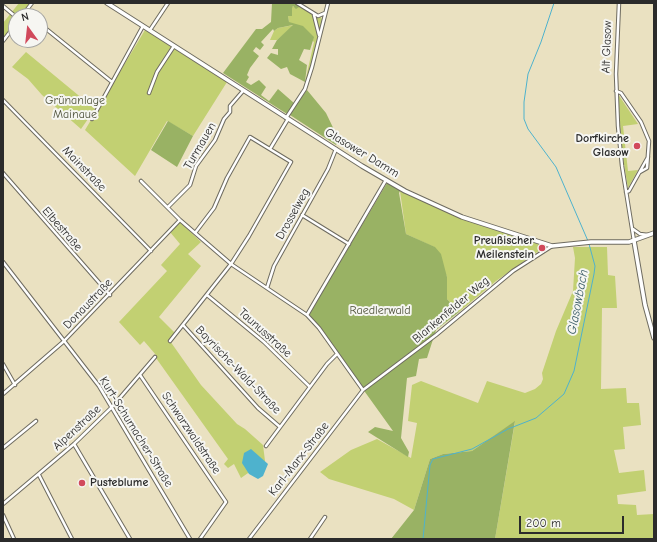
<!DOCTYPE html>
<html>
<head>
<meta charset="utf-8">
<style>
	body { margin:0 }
	#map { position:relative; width:657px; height:542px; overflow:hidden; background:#eae1c1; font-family:"Comic Neue",sans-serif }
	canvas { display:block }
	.frame { position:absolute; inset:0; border:4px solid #2b2b2b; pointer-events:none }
	.north { position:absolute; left:8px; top:8px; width:40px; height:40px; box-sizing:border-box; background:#f6f6f2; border:1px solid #a5a5a2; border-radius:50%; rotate:345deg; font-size:11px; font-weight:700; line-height:16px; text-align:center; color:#2b2b2b }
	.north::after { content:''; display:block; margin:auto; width:14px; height:18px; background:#d1495b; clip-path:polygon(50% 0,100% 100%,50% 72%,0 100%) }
	.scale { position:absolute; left:519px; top:516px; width:105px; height:18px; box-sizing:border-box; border:2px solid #2b2b2b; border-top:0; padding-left:5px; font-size:12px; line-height:14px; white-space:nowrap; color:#2b2b2b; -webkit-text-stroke:3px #f6f6f2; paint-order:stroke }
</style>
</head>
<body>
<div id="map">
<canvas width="657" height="542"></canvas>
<div class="frame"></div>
<div class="north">N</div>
<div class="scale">200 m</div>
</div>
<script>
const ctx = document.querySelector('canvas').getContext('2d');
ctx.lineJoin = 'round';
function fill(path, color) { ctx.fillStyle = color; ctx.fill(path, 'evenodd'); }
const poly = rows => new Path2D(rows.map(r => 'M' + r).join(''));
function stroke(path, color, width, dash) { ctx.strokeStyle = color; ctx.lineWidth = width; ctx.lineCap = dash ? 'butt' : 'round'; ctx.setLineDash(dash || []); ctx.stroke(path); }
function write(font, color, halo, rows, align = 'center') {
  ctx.font = font + ' "Comic Neue",sans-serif'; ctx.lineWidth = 4; ctx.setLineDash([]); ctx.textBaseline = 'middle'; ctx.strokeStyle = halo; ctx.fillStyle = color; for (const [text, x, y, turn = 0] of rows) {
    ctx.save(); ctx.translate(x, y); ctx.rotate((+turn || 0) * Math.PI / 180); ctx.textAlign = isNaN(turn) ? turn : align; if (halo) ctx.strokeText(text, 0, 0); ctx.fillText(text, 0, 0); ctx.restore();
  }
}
const green = poly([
	[19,3,30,3,20,16,16,16,16,22,3,38,3,23],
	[298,5,316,17,321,17,322,20,308,78,305,82,314,42,295,25,277,40,270,40,274,31,278,28,294,25,289,23,288,16,292,7],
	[145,30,227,82,193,136,167,121,135,176,85,130],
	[26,52,95,109,81,129,42,95,28,79,12,67],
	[618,94,638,124,623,126,628,171,638,170,628,188,622,152],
	[400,191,403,191,464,219,540,244,543,248,496,281,459,312,447,299,447,277,434,247,406,234],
	[180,222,201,242,188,254,201,266,159,317,175,333,170,341,201,385,237,424,245,429,263,445,265,461,241,478,234,464,228,468,224,464,228,459,156,358,156,355,144,341,140,345,119,322,167,271,161,265,180,244,170,232],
	[573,247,607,247,608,275,615,276,617,308,602,308,601,389,626,388,627,403,639,403,641,425,623,427,625,449,614,450,619,473,644,470,646,491,617,495,618,504,636,505,637,515,654,514,654,539,495,539,515,422,472,451,443,454,430,459,414,510,394,499,329,479,320,472,351,450,377,439,411,458,417,423,408,421,412,385,421,381,478,403,487,381,525,393,535,389,541,384,543,379,542,373,556,331,573,291,575,258]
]);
const forest = poly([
	[272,3,296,3,298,5,299,7,296,9,293,6,292,8,292,16,288,16,289,22,303,26,314,37,310,50,304,49,299,60,307,65,305,82,290,74,287,67,281,69,267,58,271,53,278,55,278,49,272,49,277,40,293,25,278,28,274,31,273,29,261,42,264,45,260,50,256,47,253,51,259,56,250,68,247,75,249,77,246,82,251,85,259,80,266,87,261,95,269,101,278,89,294,103,287,114,223,73,256,29,262,29,271,22],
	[307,90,326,113,339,140,336,145,290,115,293,108],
	[168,121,193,136,177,167,151,150],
	[387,183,403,191,400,191,399,193,406,234,435,247,441,254,447,277,447,299,459,312,436,330,427,358,419,359,416,376,407,378,401,438,409,452,408,457,368,432,375,427,393,431,309,314],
	[515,421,495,539,391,539,414,510,430,459,443,454,472,451]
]);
const water = poly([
	[251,449,268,464,263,476,258,479,249,474,242,463,244,453]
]);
const stream = poly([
	[554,3,541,42,528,74,524,102,524,119,528,129,556,167,588,241],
	[423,539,430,465,433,459,472,449,508,429,536,418,564,394,574,371,594,274,595,266,589,244]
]);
const minor = poly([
	[297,3,318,16,325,13],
	[619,3,616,74,618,126,622,166,634,241],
	[3,6,16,17],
	[25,12,30,16],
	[314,15,319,35],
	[22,16,32,3],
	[40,24,112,82],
	[150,30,168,3],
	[3,41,16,24],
	[616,91,621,93,641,122,649,141,647,168,640,172],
	[149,93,157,72,174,46],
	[3,100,151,251],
	[286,118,305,89,312,67,328,3],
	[92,119,143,26],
	[270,149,288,119],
	[3,173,110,295],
	[141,181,180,220,231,264,307,315,319,328,363,390],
	[626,192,629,191,648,157],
	[168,207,190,185,196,166,215,140,224,119,230,112,230,106,243,91],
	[302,215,349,244],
	[633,229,640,234,648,235],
	[3,262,99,386,190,539],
	[267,288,274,266,328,169,336,149],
	[207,295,264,342,310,387],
	[307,315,386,180],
	[183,325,258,408,280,427],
	[170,341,231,264,249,236,291,162,250,137,227,178,214,208,195,233],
	[3,364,15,385],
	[140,375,226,502,200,539],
	[3,394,63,342,180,220],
	[74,444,130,539],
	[266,446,327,364,337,354],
	[3,448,36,421],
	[39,475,72,539],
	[3,504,74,444,112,407,155,357],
	[3,515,14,539],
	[249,539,363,390,436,335,513,271,552,246],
	[310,539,325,517]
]);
const tertiary = poly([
	[107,3,362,166,405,191,462,217,552,246,591,242,629,242,654,233],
	[634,241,645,305,654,338]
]);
const markers = [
	[637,146,4,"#d1495b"],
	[542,248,4,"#d1495b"],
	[82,483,4,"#d1495b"]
];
const streetNames = [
	["Alt Glasow",607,47,-88],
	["Turmauen",200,146,-60],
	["Glasower Damm",362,153,31],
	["Mainstraße",84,169,46],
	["Drosselweg",293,214,-61],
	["Elbestraße",62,229,49],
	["Donaustraße",88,304,-46],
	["Blankenfelder Weg",451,310,-40],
	["Taunusstraße",265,333,42],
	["Bayrische-Wald-Straße",238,370,46],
	["Alpenstraße",77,428,-43],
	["Kurt-Schumacher-Straße",136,432,58],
	["Schwarzwaldstraße",191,433,56],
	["Karl-Marx-Straße",299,459,-52]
];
const parkNames = [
	["Grünanlage",75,101],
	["Mainaue",75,115],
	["Raedlerwald",380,311]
];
const poiNames = [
	["Dorfkirche",629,139],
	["Glasow",629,153],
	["Preußischer",534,241],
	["Meilenstein",534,255],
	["Pusteblume",90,483,"left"]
];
const waterNames = [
	["Glasowbach",578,302,-79]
];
fill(green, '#c2d072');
fill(forest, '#99b264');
fill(water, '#4eb2cd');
stroke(stream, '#4eb2cd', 1);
stroke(minor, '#6e6b60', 4.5);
stroke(tertiary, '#6e6b60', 5.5);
stroke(minor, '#fff', 2.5);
stroke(tertiary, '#fff', 3.5);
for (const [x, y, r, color] of markers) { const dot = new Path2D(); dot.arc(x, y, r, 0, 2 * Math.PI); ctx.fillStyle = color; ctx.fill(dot); stroke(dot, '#f6f6f2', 1.5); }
write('12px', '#2b2b2b', '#f6f6f2', streetNames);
write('12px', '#51543d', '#f6f6f2', parkNames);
write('bold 12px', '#2b2b2b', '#f6f6f2', poiNames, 'right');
write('italic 13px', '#375a64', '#f6f6f2', waterNames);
</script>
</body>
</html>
